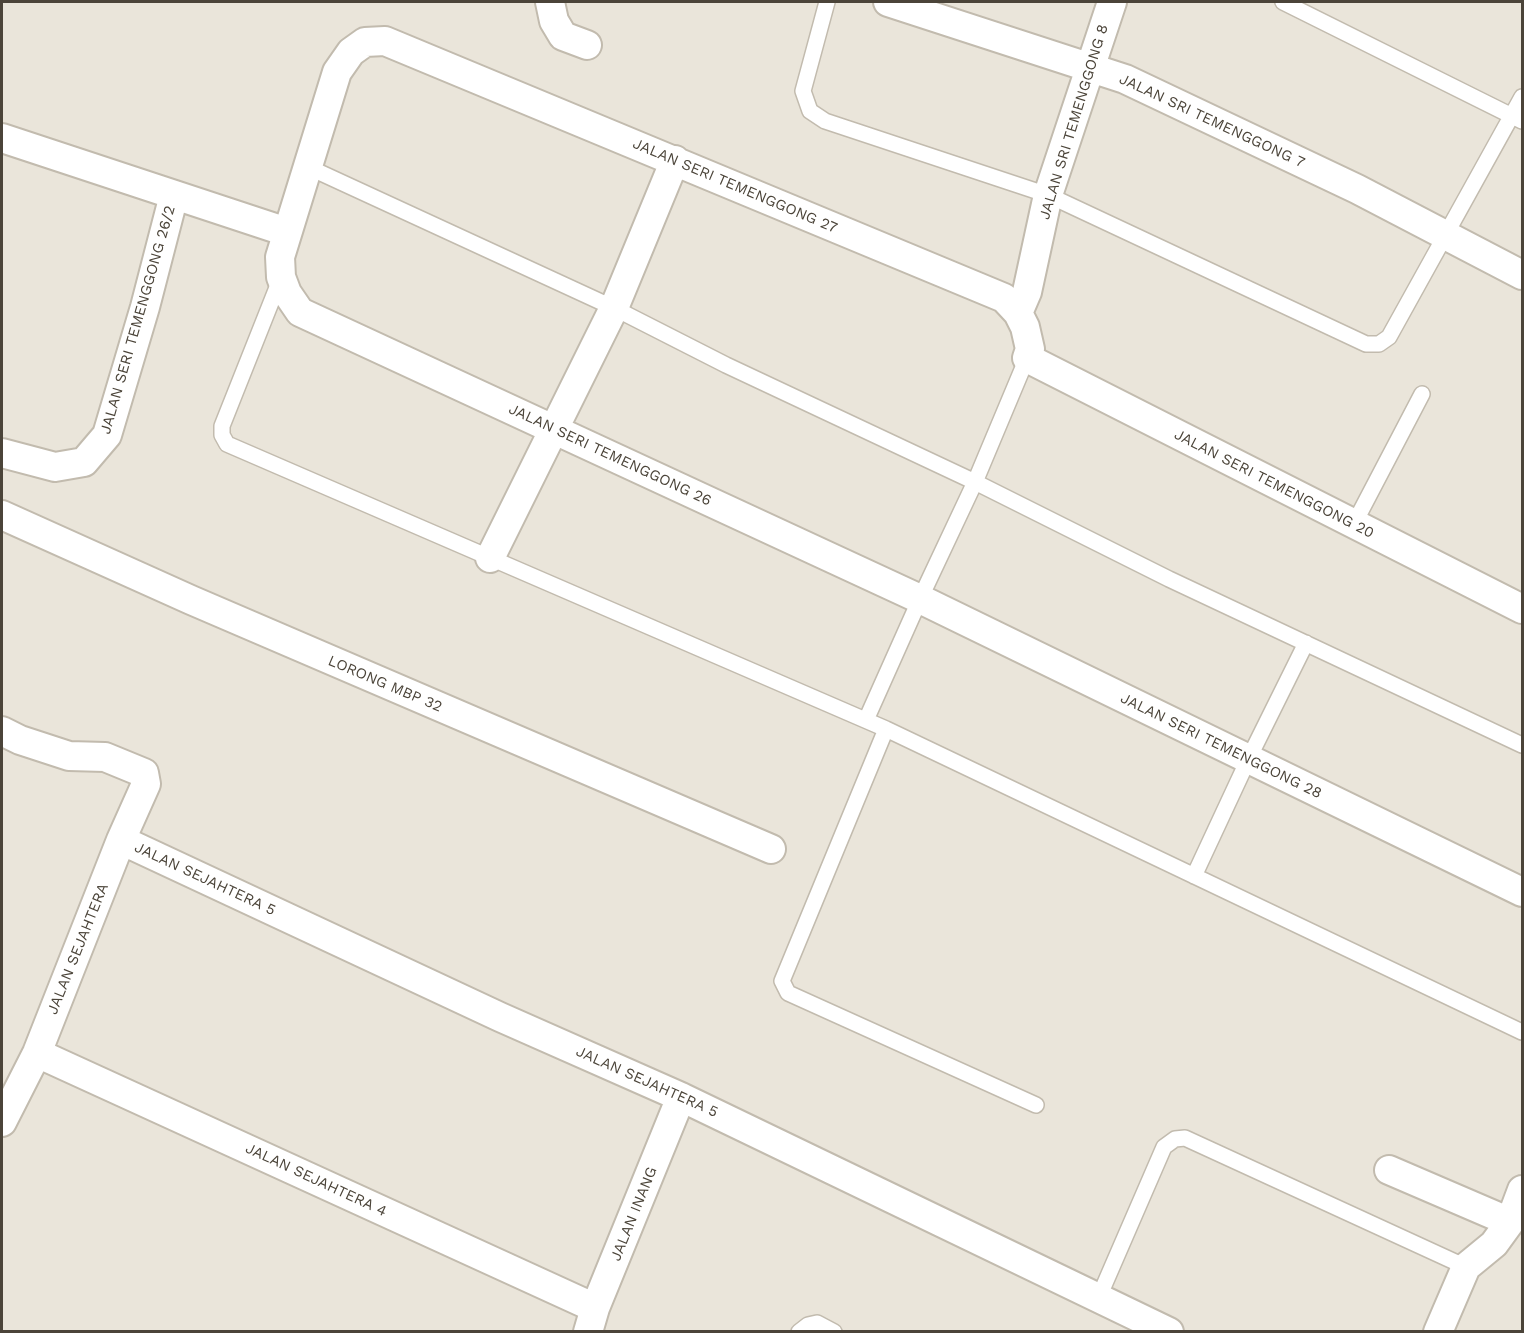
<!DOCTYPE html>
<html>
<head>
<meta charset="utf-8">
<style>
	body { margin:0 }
	#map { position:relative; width:1524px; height:1333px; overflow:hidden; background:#f6f3ec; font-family:"Work Sans",sans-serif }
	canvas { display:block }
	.frame { position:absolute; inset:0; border:3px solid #4b4439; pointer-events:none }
</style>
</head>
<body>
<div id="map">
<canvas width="1524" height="1333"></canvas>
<div class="frame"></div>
</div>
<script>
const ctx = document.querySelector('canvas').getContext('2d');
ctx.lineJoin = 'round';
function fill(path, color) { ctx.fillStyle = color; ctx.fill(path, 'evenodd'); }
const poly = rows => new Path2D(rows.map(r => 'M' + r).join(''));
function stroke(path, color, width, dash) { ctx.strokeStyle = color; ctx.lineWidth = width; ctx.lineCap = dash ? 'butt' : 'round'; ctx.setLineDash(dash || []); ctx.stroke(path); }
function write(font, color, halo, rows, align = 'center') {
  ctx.font = font + ' "Work Sans",sans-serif'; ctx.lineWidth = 6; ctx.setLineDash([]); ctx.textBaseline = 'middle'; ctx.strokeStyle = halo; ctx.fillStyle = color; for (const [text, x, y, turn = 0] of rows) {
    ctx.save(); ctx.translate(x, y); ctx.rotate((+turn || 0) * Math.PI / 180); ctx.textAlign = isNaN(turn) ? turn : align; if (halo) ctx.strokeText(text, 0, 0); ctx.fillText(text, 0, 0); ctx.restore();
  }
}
const residential = poly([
	[2,2,1522,2,1522,1331,2,1331]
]);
const service = poly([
	[827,2,803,91,810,111,825,121,1048,195,1366,344,1379,344,1389,337,1522,97],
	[1283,2,1522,121],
	[308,167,614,308,726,365,975,482,1169,579,1522,745],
	[280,280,222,426,222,435,227,444,886,729,1522,1032],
	[1354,524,1422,394],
	[866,720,920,599,975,482,1027,358],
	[886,729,782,981,788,993,1036,1105],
	[1194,876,1248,760,1306,643],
	[1099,1297,1164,1147,1175,1139,1185,1138,1466,1267],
	[799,1332,808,1325,817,1323,834,1332]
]);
const minor = poly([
	[550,2,554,21,563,36,587,45],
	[888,2,1125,79,1357,189,1522,275],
	[2,138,287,232],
	[1018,313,1027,292,1048,195,1112,2],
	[2,453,55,467,84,462,107,435,145,307,174,195],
	[2,515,191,600,771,849],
	[490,558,614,308,675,160],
	[1522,609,1027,358,1030,349,1025,327,1018,313,1004,298,385,41,365,42,351,52,337,72,280,257,281,277,287,293,300,312,920,599,1522,892],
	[2,731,20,740,69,756,105,757,144,773,146,784,121,840,37,1053,2,1122],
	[121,840,500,1017,681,1097,1169,1332],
	[37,1053,595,1308],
	[1389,1170,1510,1222],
	[588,1332,595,1308,681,1097],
	[1438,1332,1466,1267,1494,1244,1510,1222,1522,1190]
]);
const streetNames = [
	["JALAN SRI TEMENGGONG 7",1212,121,25],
	["JALAN SRI TEMENGGONG 8",1074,122,-73],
	["JALAN SERI TEMENGGONG 27",735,186,23],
	["JALAN SERI TEMENGGONG 26/2",138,320,-74],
	["JALAN SERI TEMENGGONG 26",610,455,25],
	["JALAN SERI TEMENGGONG 20",1274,484,27],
	["LORONG MBP 32",385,684,23],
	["JALAN SERI TEMENGGONG 28",1221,746,26],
	["JALAN SEJAHTERA 5",205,879,25],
	["JALAN SEJAHTERA",78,949,-68],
	["JALAN SEJAHTERA 5",647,1082,24],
	["JALAN SEJAHTERA 4",316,1180,25],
	["JALAN INANG",634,1214,-68]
];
fill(residential, '#eae5da');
stroke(service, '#c2bbae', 18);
stroke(minor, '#c2bbae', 32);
stroke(service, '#fff', 15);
stroke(minor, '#fff', 28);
write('15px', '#4b4439', '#fff', streetNames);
</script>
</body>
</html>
